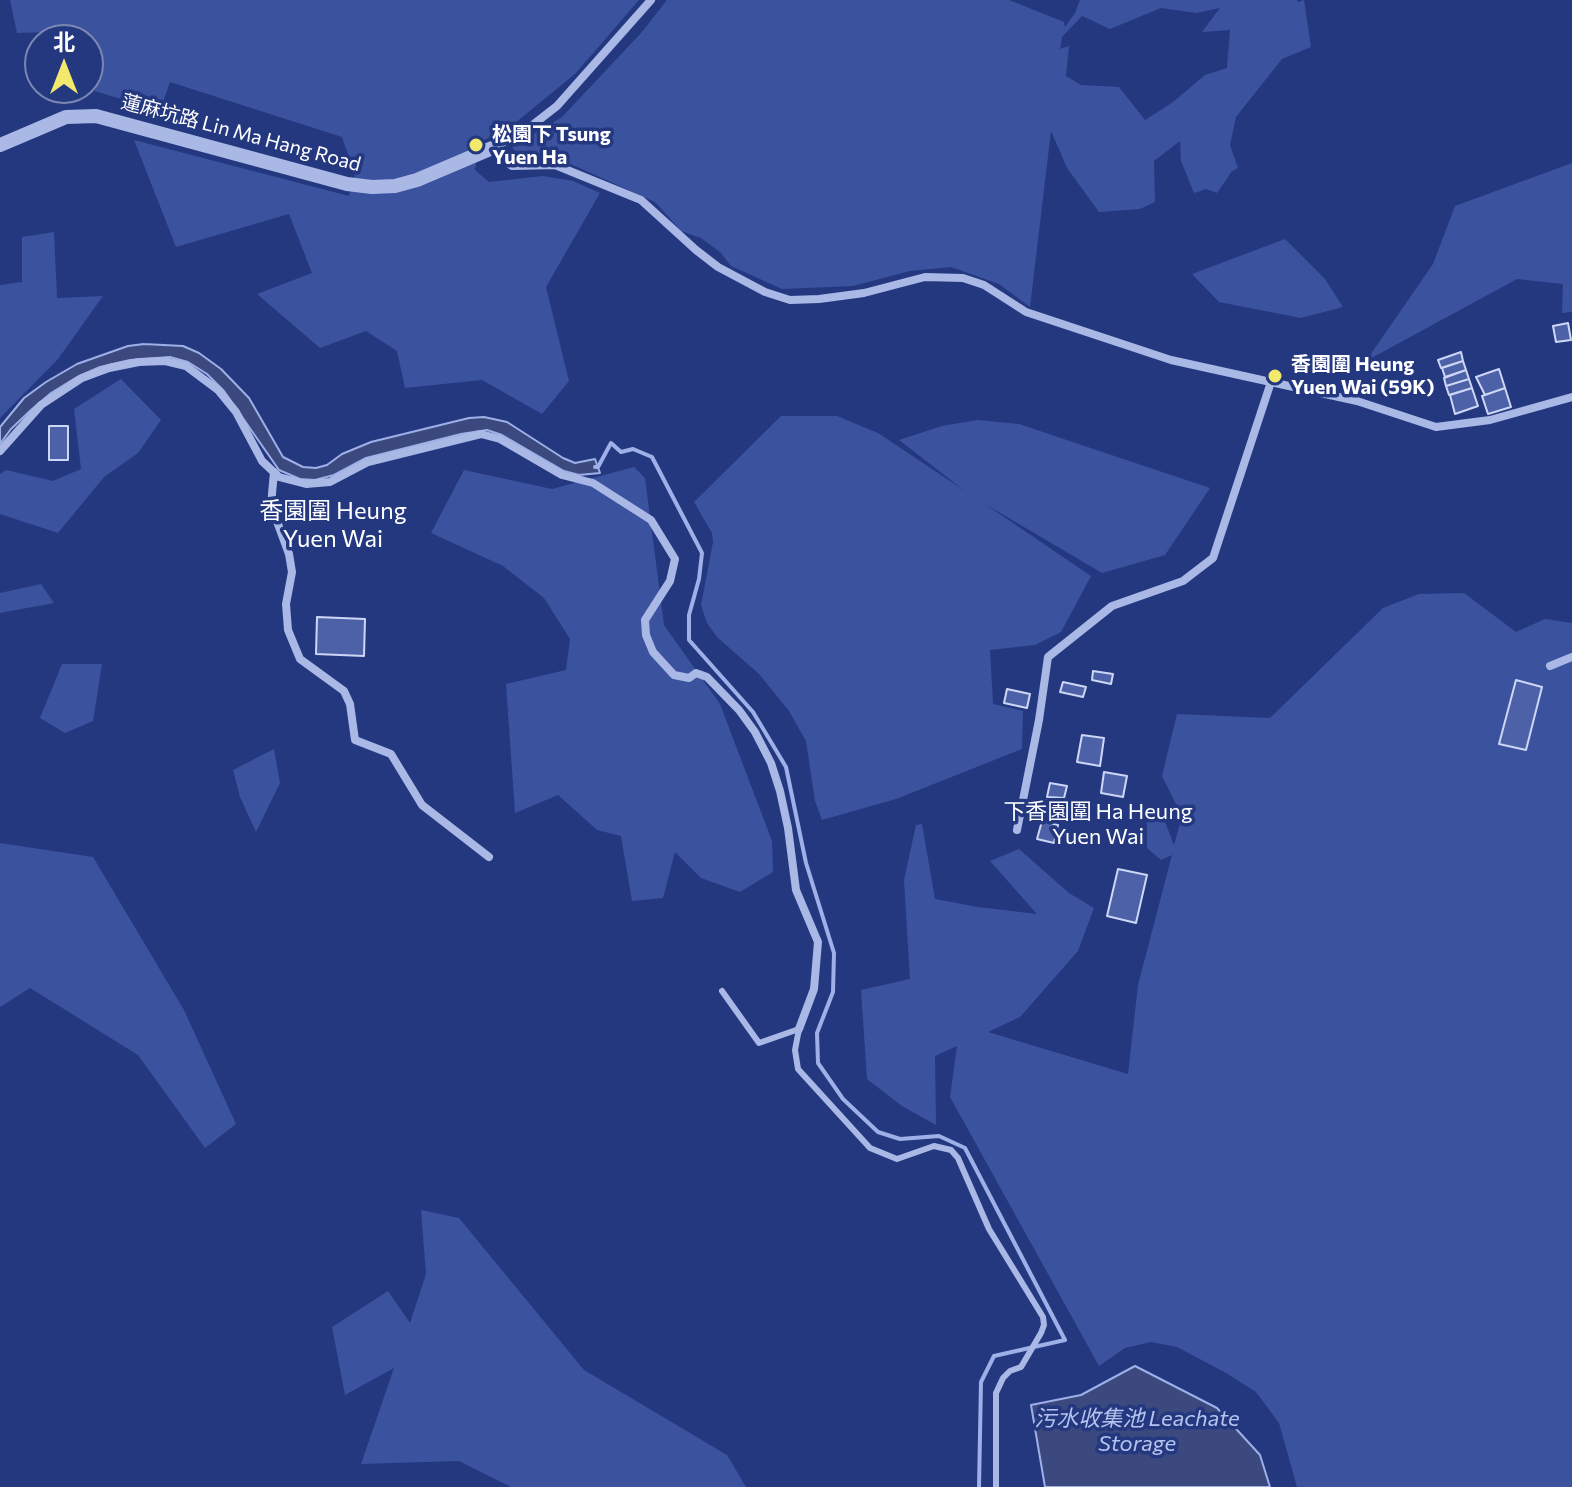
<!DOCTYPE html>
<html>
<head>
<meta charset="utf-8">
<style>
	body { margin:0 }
	#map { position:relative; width:1572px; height:1487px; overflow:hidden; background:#243880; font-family:Commissioner,"Noto Sans SC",sans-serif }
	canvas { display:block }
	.north { position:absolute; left:24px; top:24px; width:80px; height:80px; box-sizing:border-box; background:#243880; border:2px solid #7c88b3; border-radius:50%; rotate:0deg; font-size:22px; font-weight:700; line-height:32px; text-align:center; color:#fff }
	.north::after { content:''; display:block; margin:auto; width:28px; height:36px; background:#f1e86d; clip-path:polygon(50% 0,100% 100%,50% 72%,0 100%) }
</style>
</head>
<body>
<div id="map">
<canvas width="1572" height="1487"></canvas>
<div class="north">北</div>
</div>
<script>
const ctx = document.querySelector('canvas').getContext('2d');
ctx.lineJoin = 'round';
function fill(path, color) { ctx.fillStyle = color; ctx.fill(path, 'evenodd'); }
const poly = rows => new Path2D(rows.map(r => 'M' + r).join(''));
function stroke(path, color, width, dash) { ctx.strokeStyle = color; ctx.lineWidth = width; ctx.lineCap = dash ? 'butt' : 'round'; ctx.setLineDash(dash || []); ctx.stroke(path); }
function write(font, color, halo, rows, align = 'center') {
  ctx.font = font + ' Commissioner,"Noto Sans SC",sans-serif'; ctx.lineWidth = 7; ctx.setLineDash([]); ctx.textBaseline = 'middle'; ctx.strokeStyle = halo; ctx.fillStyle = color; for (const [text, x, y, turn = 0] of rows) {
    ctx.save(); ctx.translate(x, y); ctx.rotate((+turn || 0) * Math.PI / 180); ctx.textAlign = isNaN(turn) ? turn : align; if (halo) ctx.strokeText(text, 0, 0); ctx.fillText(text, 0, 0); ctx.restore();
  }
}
const green = poly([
	[10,0,639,0,575,74,504,132,479,142,475,170,489,182,543,176,573,181,600,193,546,287,569,381,542,414,482,380,405,388,397,351,366,331,320,348,257,294,312,273,289,214,176,247,134,140,349,196,355,175,342,137,170,82,160,111,95,91,94,62,87,31,17,33],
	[667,0,1009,0,1064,22,1065,27,1075,13,1080,0,1297,0,1298,2,1304,0,1311,47,1282,59,1236,117,1230,145,1238,168,1232,171,1217,193,1206,189,1194,193,1181,161,1180,141,1154,161,1155,202,1140,209,1099,212,1067,168,1051,131,1030,307,999,284,951,267,910,271,853,286,782,289,731,266,720,252,701,238,681,231,655,202,555,157,518,156,512,147,562,117,641,33],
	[1161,8,1196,13,1220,8,1202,32,1230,30,1227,68,1205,75,1173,102,1145,120,1119,87,1081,85,1066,76,1069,46,1060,49,1062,37,1082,16,1110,29],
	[1572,163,1572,312,1562,313,1563,284,1517,279,1366,361,1433,264,1455,206],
	[54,232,57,298,103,296,58,359,0,418,0,285,22,282,22,237],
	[1285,239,1325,279,1343,307,1301,318,1219,302,1192,274],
	[121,379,161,420,138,453,104,477,58,533,0,514,0,474,6,470,53,481,81,469,74,409],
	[781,416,837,416,878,433,965,491,899,440,942,426,977,420,1019,424,1210,488,1165,555,1102,573,985,504,1091,576,1061,632,1035,645,990,650,993,704,1023,711,1022,749,896,799,822,820,815,801,806,741,789,711,759,674,717,637,707,623,701,605,713,542,712,533,694,502],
	[634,467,645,478,664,625,720,704,772,841,773,872,740,892,701,878,675,852,663,898,632,901,621,836,597,830,558,795,515,813,506,684,566,670,570,639,544,598,503,566,431,533,464,470,552,489],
	[41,584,54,603,0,613,0,593],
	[1464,593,1516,632,1545,619,1572,623,1572,1487,1297,1487,1279,1423,1256,1392,1226,1373,1177,1347,1151,1342,1125,1348,1099,1366,950,1097,957,1046,935,1056,936,1125,902,1106,867,1079,861,990,910,979,904,880,916,825,922,824,935,899,978,907,1037,914,990,861,1019,849,1069,893,1094,908,1078,951,1020,1017,988,1032,1128,1074,1138,985,1172,855,1161,860,1147,848,1147,818,1165,822,1174,845,1182,816,1162,776,1177,714,1270,718,1383,608,1419,594],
	[62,664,102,664,93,721,65,733,40,718],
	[274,749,280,783,256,832,240,797,233,770],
	[0,843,93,857,184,1010,236,1124,205,1148,138,1055,30,988,0,1007],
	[421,1210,459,1218,584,1370,727,1455,746,1487,511,1487,459,1461,361,1464,394,1368,345,1395,332,1327,388,1291,410,1323,426,1274]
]);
const water = poly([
	[144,344,183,346,199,353,221,369,249,398,283,457,303,467,316,468,327,465,342,454,371,442,469,418,484,417,507,422,563,458,575,463,595,459,600,473,579,475,564,471,502,435,487,430,461,434,366,458,334,475,315,480,300,479,279,470,224,391,207,374,188,362,170,357,130,360,100,367,77,377,51,393,31,410,11,429,0,444,0,427,24,398,46,382,77,364,128,346,144,344],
	[1135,1366,1217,1408,1260,1455,1270,1487,1045,1487,1031,1405,1081,1395,1135,1366]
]);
const stream = poly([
	[595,467,598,467,611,443,621,452,633,449,652,457,702,553,699,579,689,615,689,640,753,712,786,767,806,863,834,953,833,992,817,1033,818,1063,843,1099,878,1132,900,1139,939,1136,965,1148,1065,1340,994,1356,981,1382,979,1487]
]);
const building = poly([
	[1568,323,1571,340,1556,342,1553,326,1568,323],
	[1461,352,1463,361,1441,368,1438,360,1461,352],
	[1463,361,1466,370,1445,377,1442,368,1463,361],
	[1499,369,1505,388,1485,395,1476,377,1499,369],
	[1466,370,1469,379,1446,386,1444,378,1466,370],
	[1469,379,1472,388,1449,395,1446,386,1469,379],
	[1472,388,1478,406,1455,414,1450,395,1472,388],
	[1505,388,1511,407,1488,414,1482,396,1505,388],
	[49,426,68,426,68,460,49,460,49,426],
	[317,617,365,619,364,656,316,654,317,617],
	[1093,671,1113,674,1111,684,1092,680,1093,671],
	[1516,680,1542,687,1526,750,1499,744,1516,680],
	[1063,682,1086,687,1083,697,1060,692,1063,682],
	[1007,689,1030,694,1027,708,1004,703,1007,689],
	[1082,735,1104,738,1100,766,1077,762,1082,735],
	[1104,772,1127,776,1123,797,1101,793,1104,772],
	[1050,783,1067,786,1064,798,1047,797,1050,783],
	[1046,800,1061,805,1059,815,1043,812,1046,800],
	[1042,821,1058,825,1054,843,1037,839,1042,821],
	[1118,869,1147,875,1136,923,1107,916,1118,869]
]);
const service = poly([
	[722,991,759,1043,799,1029],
	[799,1029,795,1050,798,1069,870,1148,897,1159,934,1146,951,1150,958,1158,989,1229,1043,1317,1044,1325,1041,1333,1021,1367,1010,1371,1003,1378,996,1393,996,1487]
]);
const minor = poly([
	[651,0,557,106,530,127,497,146,504,160,512,166,555,165,641,200,696,250,718,267,765,292,790,300,819,299,864,293,925,277,963,278,984,285,1026,312,1171,360,1357,401,1436,427,1490,420,1572,397],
	[0,451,41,405,82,378,109,368,139,362,165,361,186,366,218,390,236,412,262,461,279,477,306,484,330,482,368,462,481,434,500,439,562,475,593,483,651,520,675,559,670,581,645,620,646,635,653,652,674,675,689,678,696,673,707,677,739,710,755,732,771,763,780,791,788,828,796,890,818,942,814,989,799,1029],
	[274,472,271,505,289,554,292,572,286,604,288,630,300,659,344,691,350,704,355,740,391,754,422,805,489,857],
	[1550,666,1572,657],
	[1017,830,1039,720,1048,657,1112,606,1183,581,1213,558,1271,382]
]);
const tertiary = poly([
	[0,145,66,117,96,116,347,184,372,187,395,186,417,180,497,146]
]);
const markers = [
	[476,145,8,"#f1e86d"],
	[1275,376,8,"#f1e86d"]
];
const streetNames = [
	["蓮麻坑路 Lin Ma Hang Road",241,133,15]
];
const poiNames = [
	["松園下 Tsung",492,134],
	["Yuen Ha",492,157],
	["香園圍 Heung",1291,364],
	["Yuen Wai (59K)",1291,387]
];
const neighbourhoodNames = [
	["下香園圍 Ha Heung",1098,812],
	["Yuen Wai",1098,837]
];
const waterNames = [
	["污水收集池 Leachate",1137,1419],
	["Storage",1137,1444]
];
const quarterNames = [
	["香園圍 Heung",333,511],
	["Yuen Wai",333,539]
];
fill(green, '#3b529f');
fill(water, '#3b497f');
stroke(water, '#9eb0e7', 2);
stroke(stream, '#9eb0e7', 4);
fill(building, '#4c61a8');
stroke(building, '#cdd7f5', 2);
stroke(service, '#aab8e6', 6);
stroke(minor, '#aab8e6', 8);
stroke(tertiary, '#aab8e6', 14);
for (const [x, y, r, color] of markers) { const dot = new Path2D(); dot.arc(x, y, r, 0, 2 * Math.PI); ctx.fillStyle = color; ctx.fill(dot); stroke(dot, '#243880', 3); }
write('20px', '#fff', '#243880', streetNames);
write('bold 20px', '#fff', '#243880', poiNames, 'left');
write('22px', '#fff', '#243880', neighbourhoodNames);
write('italic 22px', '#b5c3ee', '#243880', waterNames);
write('24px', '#fff', '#243880', quarterNames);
</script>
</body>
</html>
